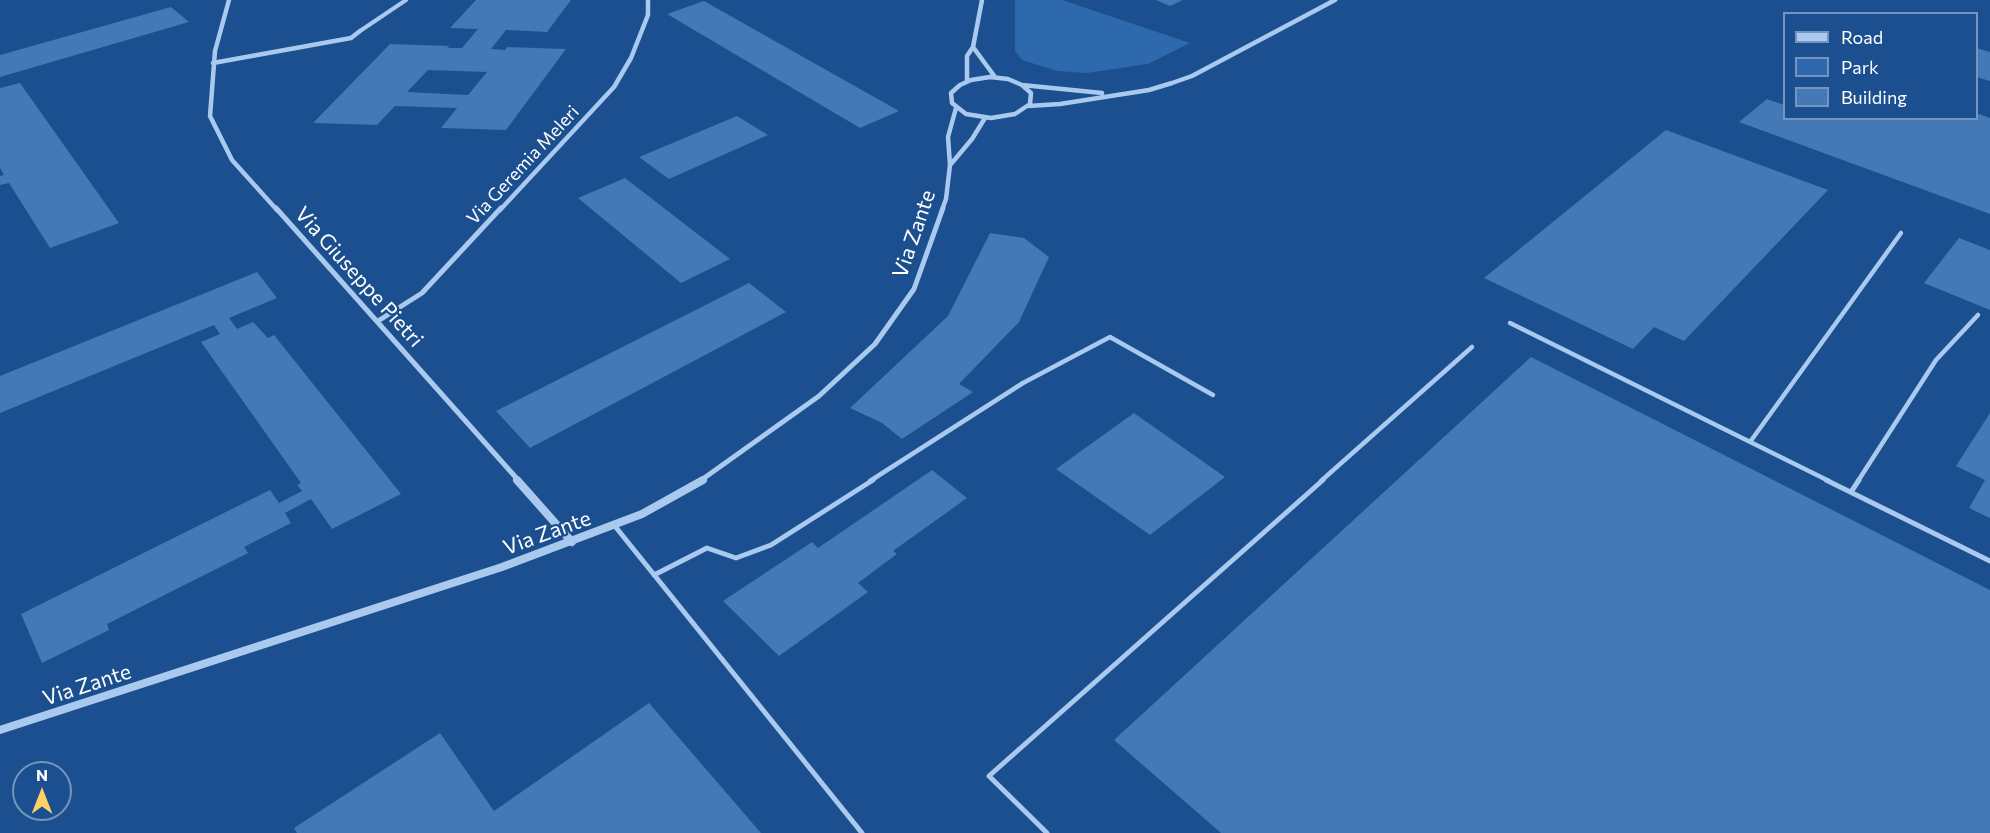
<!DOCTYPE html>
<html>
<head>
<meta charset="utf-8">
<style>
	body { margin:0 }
	#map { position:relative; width:1990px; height:833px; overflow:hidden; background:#1b4f8f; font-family:Commissioner,sans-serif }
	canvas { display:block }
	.legend { position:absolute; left:1783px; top:12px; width:195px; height:108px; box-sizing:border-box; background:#1b4f8f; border:2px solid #7695bc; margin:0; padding:8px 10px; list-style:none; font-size:18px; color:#fff }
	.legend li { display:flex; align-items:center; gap:12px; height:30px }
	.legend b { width:30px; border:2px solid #7695bc }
	.north { position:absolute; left:12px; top:761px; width:60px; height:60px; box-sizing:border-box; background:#1b4f8f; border:2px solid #7695bc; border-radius:50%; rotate:0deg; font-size:16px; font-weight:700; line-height:24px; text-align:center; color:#fff }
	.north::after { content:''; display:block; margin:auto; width:21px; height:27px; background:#ffd166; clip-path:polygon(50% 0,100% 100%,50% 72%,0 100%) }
</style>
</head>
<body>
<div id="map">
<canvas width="1990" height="833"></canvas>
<ul class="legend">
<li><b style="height:8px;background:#a9c9ee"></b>Road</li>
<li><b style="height:16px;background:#2e69ad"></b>Park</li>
<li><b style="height:16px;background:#4478b7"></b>Building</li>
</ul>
<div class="north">N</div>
</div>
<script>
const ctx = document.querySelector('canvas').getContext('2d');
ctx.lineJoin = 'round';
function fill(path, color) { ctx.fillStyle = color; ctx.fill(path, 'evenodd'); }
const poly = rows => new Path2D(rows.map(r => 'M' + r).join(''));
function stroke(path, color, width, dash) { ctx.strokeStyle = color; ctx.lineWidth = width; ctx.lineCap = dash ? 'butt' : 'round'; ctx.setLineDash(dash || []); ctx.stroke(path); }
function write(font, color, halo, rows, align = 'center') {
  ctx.font = font + ' Commissioner,sans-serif'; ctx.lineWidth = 4.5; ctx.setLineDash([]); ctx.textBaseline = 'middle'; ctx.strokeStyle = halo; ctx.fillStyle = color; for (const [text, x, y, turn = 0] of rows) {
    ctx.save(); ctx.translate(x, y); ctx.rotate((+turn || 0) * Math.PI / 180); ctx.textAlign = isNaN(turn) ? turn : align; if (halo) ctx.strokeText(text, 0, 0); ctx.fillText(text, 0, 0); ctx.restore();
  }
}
const green = poly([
	[1015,0,1062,0,1190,43,1148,64,1087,73,1057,71,1022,60,1015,51]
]);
const building = poly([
	[476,0,571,0,547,32,506,30,491,49,505,50,507,47,566,49,506,130,441,128,457,108,395,106,377,125,313,123,390,44,450,46,447,48,462,48,478,29,450,28],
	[428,70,487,72,468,95,407,92],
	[1156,0,1183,0,1170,6],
	[704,1,899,111,860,128,667,14],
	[171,7,189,22,0,77,0,55],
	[1976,48,1990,52,1990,81,1976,77],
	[20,83,119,223,50,248,9,183,0,185,0,176,4,175,0,168,0,88],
	[1767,99,1784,105,1784,118,1976,118,1976,113,1990,118,1990,214,1739,122],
	[737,116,768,135,669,179,639,157],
	[1666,130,1828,190,1684,341,1654,327,1633,349,1484,278],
	[625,178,730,259,681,283,578,198],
	[990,233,1024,238,1049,257,1019,322,959,384,973,392,902,439,882,423,850,408,948,316],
	[1959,238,1990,250,1990,310,1924,283],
	[257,272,277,298,229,318,237,329,253,322,268,338,274,335,401,494,332,529,311,499,285,513,291,523,244,547,248,553,107,624,109,630,42,663,21,614,270,490,279,503,302,491,297,485,301,483,201,342,220,334,214,325,0,413,0,376],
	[749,283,786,312,530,448,496,411],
	[1531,357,1990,590,1990,833,1221,833,1114,740],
	[1134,413,1225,477,1150,535,1056,469],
	[1990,413,1990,518,1969,508,1985,480,1956,466],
	[932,470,967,498,893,551,897,554,858,583,868,592,779,656,723,601,812,542,818,548],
	[649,703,761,833,297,833,294,828,440,733,494,811]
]);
const serviceFar1 = poly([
	[1510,323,1829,481],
	[1750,442,1901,233],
	[870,481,1023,383,1110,337,1213,395],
	[1321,481,1472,347],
	[1858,481,1936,360,1978,315]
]);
const service = poly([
	[1826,480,1990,561],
	[1851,492,1859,480],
	[614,525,862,833],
	[654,575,707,548,736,558,771,545,873,480],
	[1047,833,989,776,1323,480]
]);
const pedestrian = poly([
	[360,31,406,0]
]);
const minorFar2 = poly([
	[229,0,215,51,210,116,232,160,277,210],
	[973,47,995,77],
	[213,63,351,38,360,31],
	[990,77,1008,79,1022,85,1031,93,1030,104,1015,114,991,118,966,114,952,103,951,93,960,85,971,80,990,77],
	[967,81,967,56,973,47,982,0],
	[1022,85,1102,93],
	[1028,106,1060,104,1149,90,1172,83,1192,76,1335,0],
	[951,164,972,139,985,118],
	[500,210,614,87,631,58,648,15,648,0],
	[942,210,946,199,950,165,948,137,956,108]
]);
const minorFar1 = poly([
	[276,208,519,481],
	[378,321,422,293,501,208],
	[700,481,819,396,875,344,914,289,943,208]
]);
const minor = poly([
	[517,480,572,542],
	[0,730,502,567,642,514,703,480]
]);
const farStreetnames = [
	["Via Geremia Meleri",523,165,-47]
];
const streetNames = [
	["Via Zante",914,234,-71],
	["Via Giuseppe Pietri",359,277,48],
	["Via Zante",547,533,-20],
	["Via Zante",87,685,-18]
];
fill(green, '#2e69ad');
fill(building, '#4478b7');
stroke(serviceFar1, '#a9c9ee', 4.5);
stroke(service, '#a9c9ee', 5);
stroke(pedestrian, '#a9c9ee', 4);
stroke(minorFar2, '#a9c9ee', 4.5);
stroke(minorFar1, '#a9c9ee', 5);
stroke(minor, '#a9c9ee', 8);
write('18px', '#fff', '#1b4f8f', farStreetnames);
write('21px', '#fff', '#1b4f8f', streetNames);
</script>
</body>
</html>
